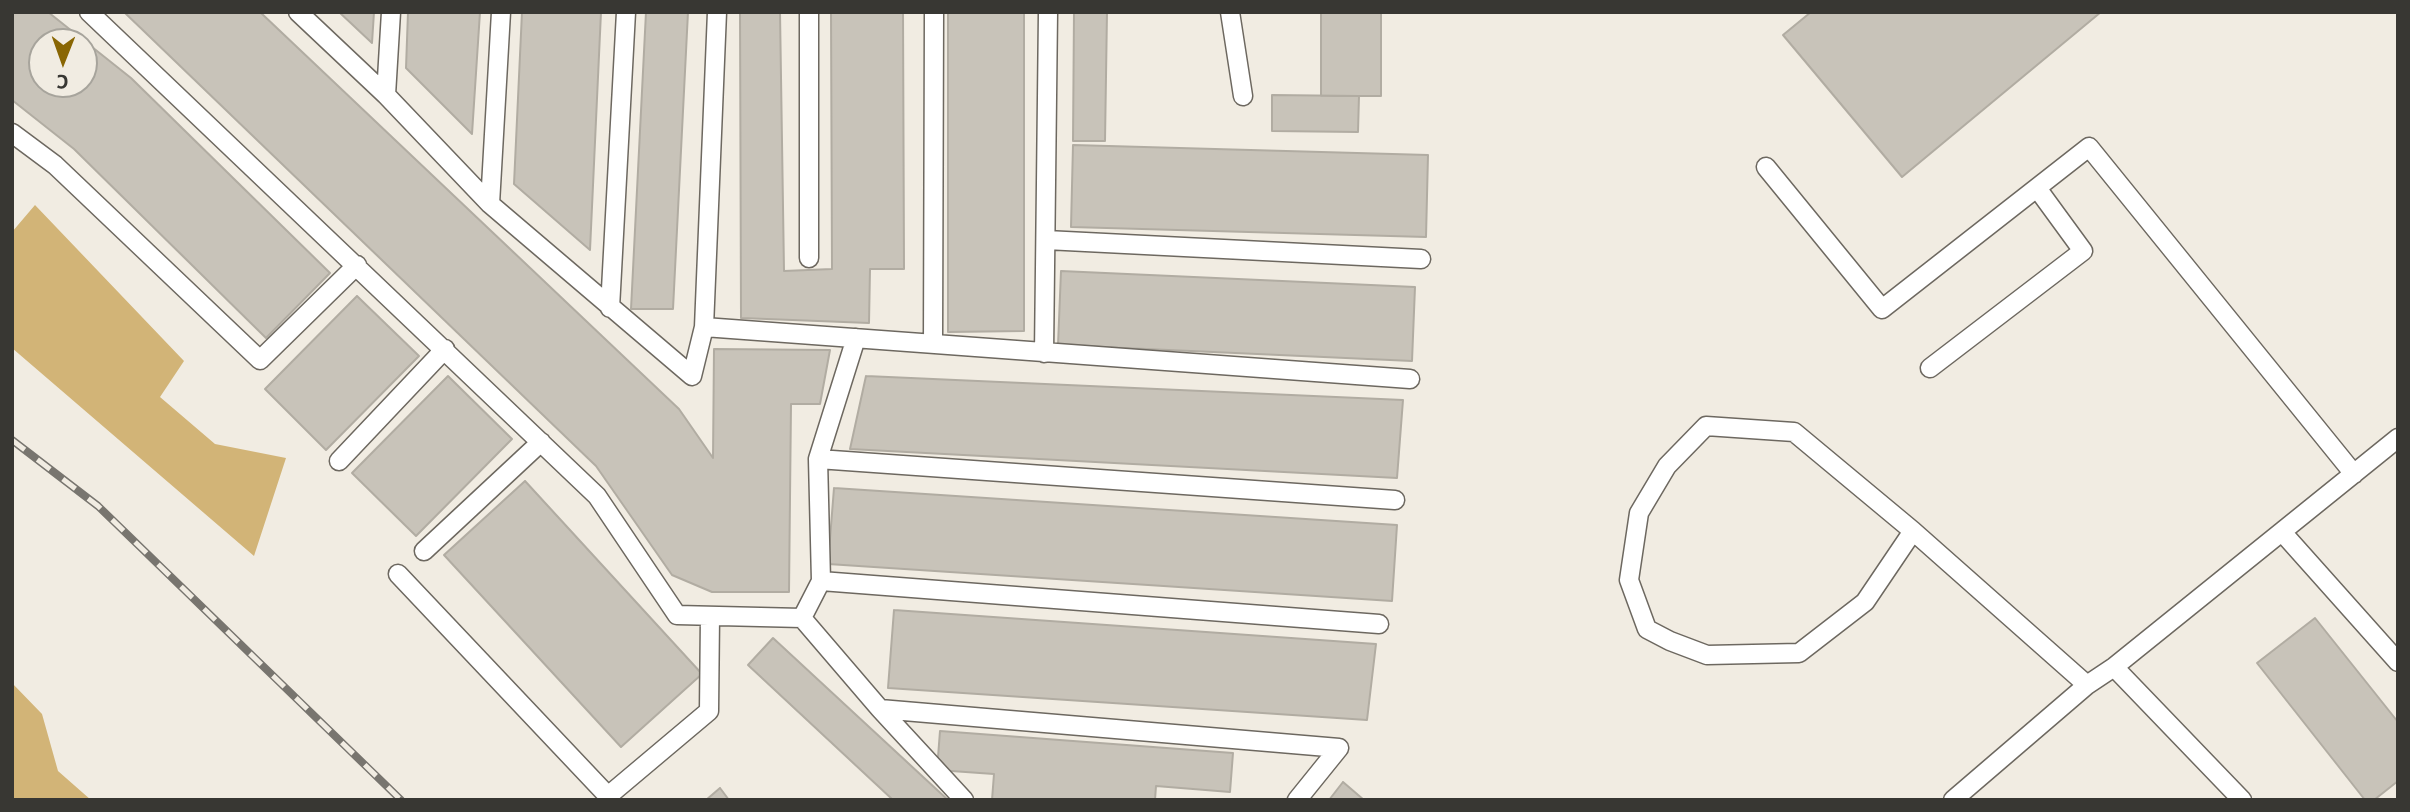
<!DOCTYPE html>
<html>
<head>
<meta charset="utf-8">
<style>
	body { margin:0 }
	#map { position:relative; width:2410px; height:812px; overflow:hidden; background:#f1ece2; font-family:"Open Sans",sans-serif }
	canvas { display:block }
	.frame { position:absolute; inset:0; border:14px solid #383733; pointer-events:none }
	.north { position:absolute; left:28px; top:28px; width:70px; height:70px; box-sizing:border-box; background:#f1ece2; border:2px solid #a7a49c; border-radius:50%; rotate:181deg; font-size:19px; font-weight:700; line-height:28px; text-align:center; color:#383733 }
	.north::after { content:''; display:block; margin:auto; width:24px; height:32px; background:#896603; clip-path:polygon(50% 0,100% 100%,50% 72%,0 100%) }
</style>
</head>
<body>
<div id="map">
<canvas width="2410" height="812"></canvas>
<div class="frame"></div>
<div class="north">С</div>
</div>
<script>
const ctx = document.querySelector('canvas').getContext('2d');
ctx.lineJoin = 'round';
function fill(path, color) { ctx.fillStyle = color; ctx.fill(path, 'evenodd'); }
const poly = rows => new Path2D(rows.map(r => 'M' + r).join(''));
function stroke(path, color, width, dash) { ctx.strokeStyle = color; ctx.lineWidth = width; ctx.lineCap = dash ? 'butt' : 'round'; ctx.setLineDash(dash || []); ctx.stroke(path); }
const forest = poly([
	[35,205,184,361,160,397,215,444,286,458,254,556,12,348,12,232],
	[12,683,42,714,58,771,91,800,12,800]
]);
const building = poly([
	[12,12,48,12,131,78,330,273,266,338,74,149,12,100,12,12],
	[42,42,84,42,84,84,42,84,42,42],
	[124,12,260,12,679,409,713,458,714,349,830,350,820,404,791,404,789,592,712,592,672,575,596,466,124,12],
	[339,12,374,12,372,43,339,12],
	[408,12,480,12,472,134,406,68,408,12],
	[522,12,601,12,590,250,514,184,522,12],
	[646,12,688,12,673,309,631,309,646,12],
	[740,12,780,12,784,271,832,269,831,12,903,12,904,269,870,269,869,323,741,318,740,12],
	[948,12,1024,12,1024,331,948,332,948,12],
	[1074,12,1107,12,1105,141,1073,141,1074,12],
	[1321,12,1381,12,1381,96,1321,96,1321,12],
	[1811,12,2101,12,1902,177,1783,35,1811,12],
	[1272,95,1359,96,1358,132,1272,131,1272,95],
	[1073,145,1428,155,1426,237,1071,227,1073,145],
	[1061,271,1415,287,1412,361,1058,345,1061,271],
	[357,296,419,356,326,450,265,389,357,296],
	[448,376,512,439,416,536,352,473,448,376],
	[866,376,1403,400,1397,478,850,449,866,376],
	[525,481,702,674,621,747,444,555,525,481],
	[834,488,1397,525,1392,601,828,564,834,488],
	[894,610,1376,644,1367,720,888,688,894,610],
	[2315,618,2398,722,2398,781,2374,800,2365,800,2257,663,2315,618],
	[773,638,948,800,893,800,748,665,773,638],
	[940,731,1233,753,1230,792,1156,786,1155,800,992,800,994,774,937,770,940,731],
	[1343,782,1364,800,1329,800,1343,782],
	[720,788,729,800,706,800,720,788]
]);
const service = poly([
	[89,12,597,496,677,615,802,618,821,581,818,459,856,338],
	[298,12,386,95,490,204,692,376,704,327,717,12],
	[1230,12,1243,96],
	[386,95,391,12],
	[12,133,55,165,260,360,357,265],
	[1766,167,1882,309,2089,147,2354,474],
	[490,204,501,12],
	[1046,240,1421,259],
	[809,258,809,12],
	[610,308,626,12],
	[704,327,1410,379],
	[933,343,934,12],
	[1044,353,1048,12],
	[1930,368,2083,251,2037,188],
	[818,459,1395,500],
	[339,461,445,349],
	[1913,531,1865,602,1799,653,1707,655,1670,641,1647,629,1629,580,1639,513,1667,466,1706,426,1794,432,1913,531,2087,685],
	[2282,532,2398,662],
	[424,551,541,442],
	[398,574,608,796,709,711,710,616],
	[821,581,1379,624],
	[802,618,880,709,1339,748],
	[2114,667,2242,800],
	[880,709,964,800],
	[1297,800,1339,748],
	[1953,800,2087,685,2114,667,2398,438]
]);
const rail = poly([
	[12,440,98,506,401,800]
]);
fill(forest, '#d2b477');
fill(building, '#c8c3b9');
stroke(building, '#b1aca2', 2);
stroke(service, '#6d6860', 21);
stroke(service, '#fff', 18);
stroke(rail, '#78756f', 8);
stroke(rail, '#f1ece2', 5, [16]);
</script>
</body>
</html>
